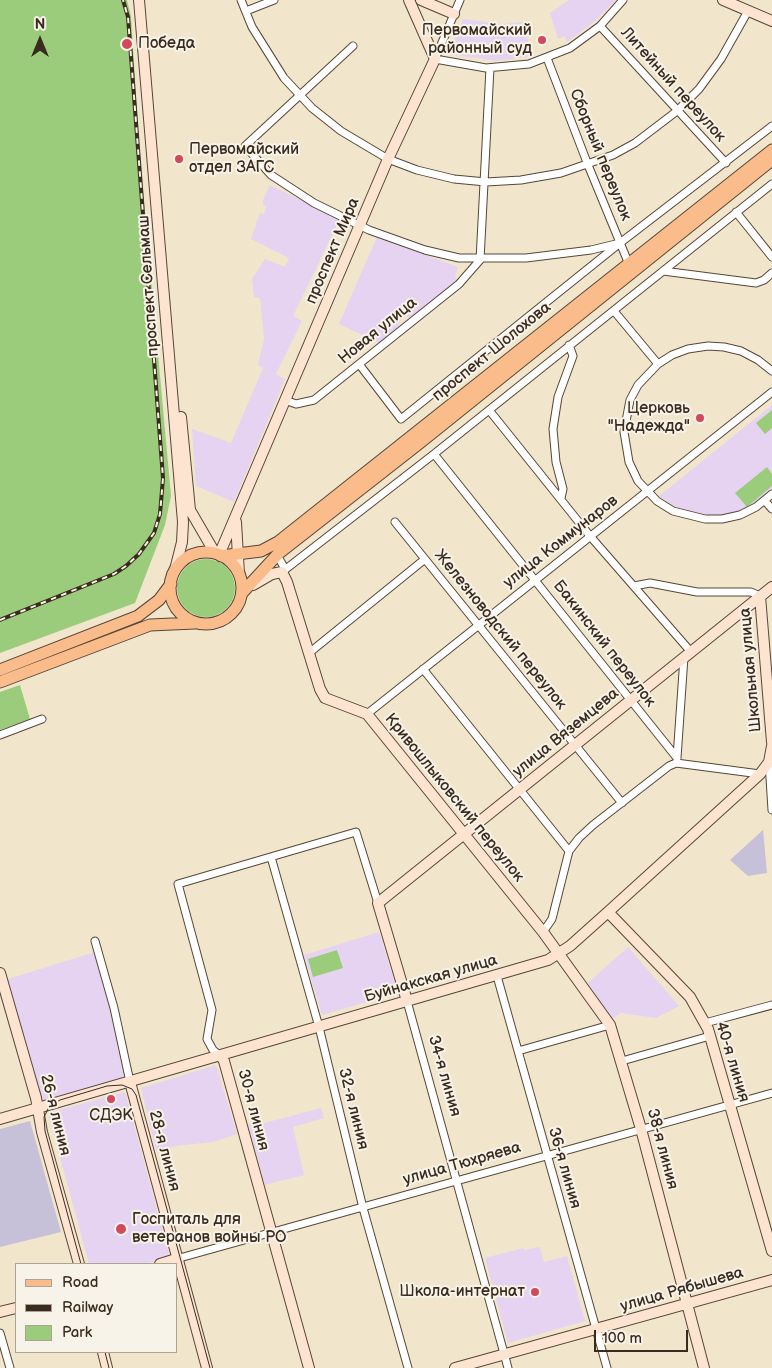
<!DOCTYPE html>
<html>
<head>
<meta charset="utf-8">
<style>
	body { margin:0 }
	#map { position:relative; width:772px; height:1368px; overflow:hidden; background:#f1e6cc; font-family:"Balsamiq Sans",sans-serif }
	canvas { display:block }
	.legend { position:absolute; left:15px; top:1263px; width:162px; height:90px; box-sizing:border-box; background:#f7f3e8; border:1px solid #aca397; margin:0; padding:6px 9px; list-style:none; font-size:15px; color:#3b2a1e }
	.legend li { display:flex; align-items:center; gap:10px; height:25px }
	.legend b { width:25px; border:1px solid #aca397 }
	.north { position:absolute; left:15px; top:15px; width:50px; height:50px; -webkit-text-stroke:4px #f7f3e8; paint-order:stroke; rotate:0deg; font-size:14px; font-weight:700; line-height:20px; text-align:center; color:#3b2a1e }
	.north::after { content:''; display:block; margin:auto; width:18px; height:22px; background:#3b2a1e; clip-path:polygon(50% 0,100% 100%,50% 72%,0 100%) }
	.scale { position:absolute; left:594px; top:1330px; width:94px; height:22px; box-sizing:border-box; border:2px solid #3b2a1e; border-top:0; padding-left:6px; font-size:15px; line-height:18px; white-space:nowrap; color:#3b2a1e; -webkit-text-stroke:4px #f7f3e8; paint-order:stroke }
</style>
</head>
<body>
<div id="map">
<canvas width="772" height="1368"></canvas>
<ul class="legend">
<li><b style="height:6px;background:#fabc8b"></b>Road</li>
<li><b style="height:6px;background:#3b2a1e"></b>Railway</li>
<li><b style="height:14px;background:#9bcc7b"></b>Park</li>
</ul>
<div class="north">N</div>
<div class="scale">100 m</div>
</div>
<script>
const ctx = document.querySelector('canvas').getContext('2d');
ctx.lineJoin = 'round';
function fill(path, color) { ctx.fillStyle = color; ctx.fill(path, 'evenodd'); }
const poly = rows => new Path2D(rows.map(r => 'M' + r).join(''));
function stroke(path, color, width, dash) { ctx.strokeStyle = color; ctx.lineWidth = width; ctx.lineCap = dash ? 'butt' : 'round'; ctx.setLineDash(dash || []); ctx.stroke(path); }
function write(font, color, halo, rows, align = 'center') {
  ctx.font = font + ' "Balsamiq Sans",sans-serif'; ctx.lineWidth = 4; ctx.setLineDash([]); ctx.textBaseline = 'middle'; ctx.strokeStyle = halo; ctx.fillStyle = color; for (const [text, x, y, turn = 0] of rows) {
    ctx.save(); ctx.translate(x, y); ctx.rotate((+turn || 0) * Math.PI / 180); ctx.textAlign = isNaN(turn) ? turn : align; if (halo) ctx.strokeText(text, 0, 0); ctx.fillText(text, 0, 0); ctx.restore();
  }
}
const built = poly([
	[569,0,616,0,594,22,567,42,565,36,558,39,550,13],
	[463,19,502,24,522,22,533,56,497,61,448,54],
	[270,185,340,219,293,316,302,321,276,374,285,379,234,502,196,486,192,429,231,443,263,368,258,365,264,339,260,298,254,297,252,279,265,259,285,267,289,258,251,239,260,213,264,214,266,206,263,205,263,200],
	[377,237,458,267,455,278,458,280,410,319,404,314,395,332,379,343,339,324],
	[772,405,772,492,751,508,726,516,708,517,682,511,659,496],
	[379,932,398,993,322,1015,304,955],
	[628,947,679,1006,656,1018,621,1013,611,1019,588,983],
	[95,952,127,1074,126,1079,51,1103,41,1102,5,980],
	[216,1065,237,1134,213,1142,175,1146,156,1151,141,1088],
	[125,1092,170,1257,145,1264,89,1264,48,1113],
	[321,1108,324,1118,293,1127,304,1175,265,1185,248,1124,252,1123,253,1126],
	[540,1247,544,1262,567,1256,585,1321,508,1343,485,1258,523,1248,524,1250]
]);
const industrial = poly([
	[763,830,767,873,748,876,730,860],
	[30,1121,61,1232,0,1247,0,1129]
]);
const green = poly([
	[0,0,127,0,131,16,139,145,171,496,165,525,135,603,0,653],
	[772,410,772,428,765,434,756,423],
	[767,467,772,474,772,486,747,507,735,493],
	'177 588a29 29 0 1 1 58 0a29 29 0 1 1-58 0Z',
	[20,685,30,719,0,730,0,692],
	[337,950,343,968,313,977,308,959]
]);
const street = poly([
	[241,0,252,27,284,78,312,108,341,131,388,159,417,170,454,179,486,182,521,180,561,173,613,155,635,143,677,111,699,89,721,59,748,11],
	[460,0,435,59,486,68,529,64,570,48,600,26,623,0],
	[246,11,274,0],
	[600,26,726,163],
	[353,46,245,146,271,175,314,203,369,230,425,250,459,258,526,258,591,250,620,243],
	[547,58,588,165,628,262],
	[736,212,772,257],
	[663,271,756,283,764,280,772,273],
	[614,311,658,364],
	[359,364,401,419,620,243,772,126],
	[772,371,758,360,741,351,724,347,708,346,688,349,672,355,658,364,638,385,630,400,624,432,629,462,638,481,657,501,673,511,705,519,722,519,740,515,756,507,772,494],
	[285,400,296,404,314,400,459,284,480,260,490,68],
	[489,410,590,536,691,652],
	[434,454,677,758],
	[561,498,563,489,556,462,553,429,558,397,573,356,569,345],
	[765,501,772,509],
	[395,522,622,803],
	[277,555,285,569],
	[282,572,434,454,772,184],
	[634,586,650,583,697,592,751,592,760,596],
	[309,653,425,559],
	[423,669,569,851],
	[367,714,772,392],
	[0,735,42,719],
	[677,758,684,657],
	[769,762,772,810],
	[271,857,319,1027,363,1208,408,1368],
	[543,932,552,919,569,851,579,838,593,825,669,766,676,763,760,774],
	[95,941,114,1008,130,1082],
	[497,976,607,1368],
	[407,1001,508,1368],
	[705,1023,772,1005],
	[518,1051,610,1025],
	[221,1056,213,1050,207,1039,212,1010,178,884,356,832,378,903],
	[622,1061,710,1036],
	[176,1259,772,1093],
	[0,1333,10,1368]
]);
const secondary = poly([
	[139,0,183,522,182,542,175,570],
	[421,0,454,14],
	[723,0,772,21],
	[181,417,190,510,215,553],
	[236,522,239,574],
	[219,555,388,159,435,59,409,0],
	[253,585,272,574,282,572,287,582,320,689,325,698,367,714,543,932,610,1025,641,1129,704,1368],
	[760,596,772,742],
	[608,912,690,997,708,1029,772,1251],
	[0,973,36,1098,42,1132,79,1264],
	[407,1001,378,903,772,587],
	[221,1056,224,1061,309,1368],
	[130,1082,207,1368],
	[0,1119,548,960,570,946,608,912,760,774,769,762,772,746],
	[160,1264,176,1259],
	[0,1312,16,1308],
	[103,1352,107,1368],
	[455,1368,772,1280]
]);
const primary = poly([
	'170 588a36 36 0 1 1 72 0a36 36 0 1 1-72 0Z',
	[221,556,261,551,278,542,772,150],
	[242,593,278,554,421,442,772,160],
	[0,670,138,616,159,600,171,584],
	[0,682,150,625,195,623]
]);
const tram = poly([
	[81,1264,45,1131,44,1117,49,1107,60,1100,107,1086,122,1085,132,1089,136,1095,210,1368],
	[105,1352,109,1368]
]);
const rail = poly([
	[0,620,114,574,126,566,139,554,154,533,160,514,163,478,128,17,123,0]
]);
const markers = [
	[542,40,5,"#d1495b"],
	[127,44,6,"#d1495b"],
	[179,159,5,"#d1495b"],
	[700,418,5,"#d1495b"],
	[111,1099,5,"#d1495b"],
	[121,1229,6,"#d1495b"],
	[535,1292,5,"#d1495b"]
];
const poiNames = [
	["Первомайский",532,31],
	["районный суд",532,49],
	["Победа",138,44,"left"],
	["Первомайский",189,150,"left"],
	["отдел ЗАГС",189,168,"left"],
	["Церковь",690,409],
	["\"Надежда\"",690,427],
	["СДЭК",111,1116,"center"],
	["Госпиталь для",132,1220,"left"],
	["ветеранов войны РО",132,1238,"left"],
	["Школа-интернат",525,1292]
];
const streetNames = [
	["Литейный переулок",673,85,48],
	["Сборный переулок",600,155,68],
	["проспект Мира",333,251,-67],
	["проспект Сельмаш",149,286,-94],
	["Новая улица",378,331,-39],
	["проспект Шолохова",492,352,-39],
	["улица Коммунаров",561,542,-38],
	["Железноводский переулок",500,630,51],
	["Бакинский переулок",604,644,52],
	["Школьная улица",751,670,-95],
	["улица Вяземцева",566,733,-39],
	["Кривошлыковский переулок",454,798,51],
	["Буйнакская улица",431,979,-16],
	["40-я линия",732,1062,73],
	["34-я линия",444,1076,74],
	["32-я линия",353,1109,76],
	["30-я линия",253,1110,75],
	["26-я линия",55,1115,76],
	["38-я линия",662,1149,75],
	["28-я линия",164,1151,75],
	["улица Тюхряева",462,1164,-16],
	["36-я линия",564,1168,74],
	["улица Рябышева",682,1290,-16]
];
fill(built, '#e5d3f1');
fill(industrial, '#c7c0d9');
fill(green, '#9bcc7b');
stroke(street, '#564638', 9);
stroke(secondary, '#564638', 12);
stroke(primary, '#564638', 13);
stroke(street, '#fff', 7);
stroke(secondary, '#fde4d1', 10);
stroke(primary, '#fabc8b', 11);
stroke(tram, '#3b2a1e', 1);
stroke(rail, '#3b2a1e', 4);
stroke(rail, '#f7f3e8', 2, [5.5]);
for (const [x, y, r, color] of markers) { const dot = new Path2D(); dot.arc(x, y, r, 0, 2 * Math.PI); ctx.fillStyle = color; ctx.fill(dot); stroke(dot, '#f7f3e8', 2); }
write('16px', '#3b2a1e', '#f7f3e8', poiNames, 'right');
write('16px', '#3b2a1e', '#f7f3e8', streetNames);
</script>
</body>
</html>
